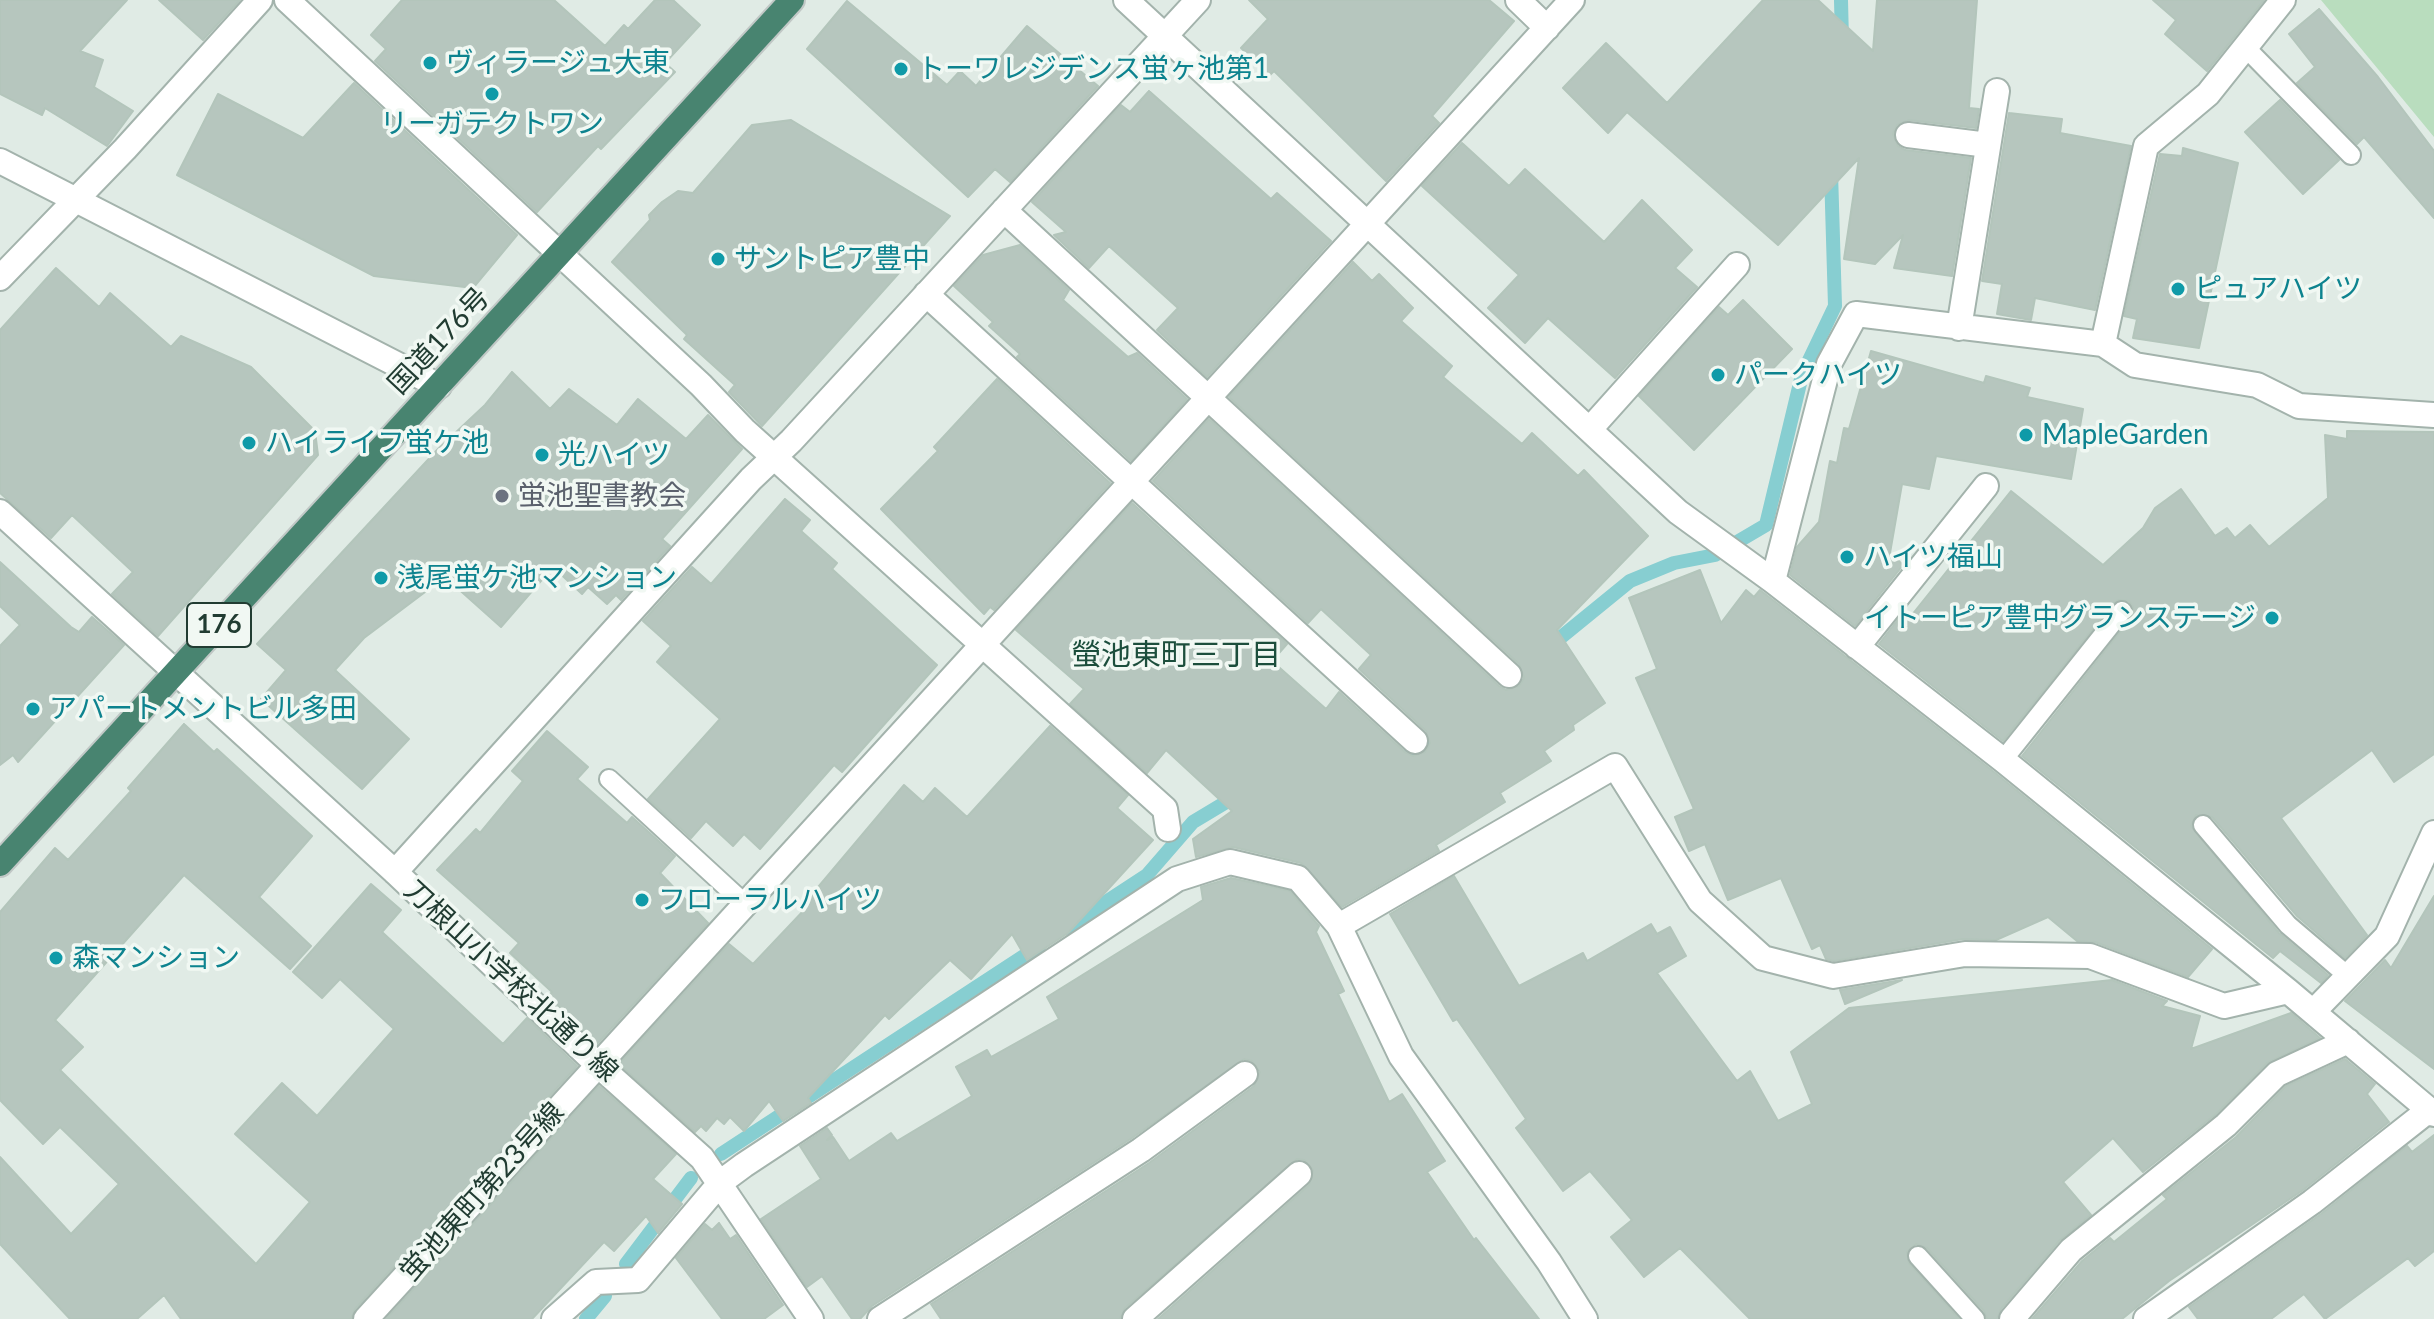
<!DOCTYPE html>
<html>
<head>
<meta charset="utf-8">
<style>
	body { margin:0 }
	canvas { display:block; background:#e0ebe5 }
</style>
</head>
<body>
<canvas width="2434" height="1319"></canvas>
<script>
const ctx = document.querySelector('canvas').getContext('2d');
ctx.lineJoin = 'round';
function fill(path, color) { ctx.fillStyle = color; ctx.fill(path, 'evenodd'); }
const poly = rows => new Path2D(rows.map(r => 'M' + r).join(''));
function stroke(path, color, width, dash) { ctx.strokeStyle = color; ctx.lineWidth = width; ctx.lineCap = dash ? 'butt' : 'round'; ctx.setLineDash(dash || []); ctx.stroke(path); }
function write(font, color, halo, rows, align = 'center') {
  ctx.font = font + ' Lato,"Noto Sans JP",sans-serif'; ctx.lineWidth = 7; ctx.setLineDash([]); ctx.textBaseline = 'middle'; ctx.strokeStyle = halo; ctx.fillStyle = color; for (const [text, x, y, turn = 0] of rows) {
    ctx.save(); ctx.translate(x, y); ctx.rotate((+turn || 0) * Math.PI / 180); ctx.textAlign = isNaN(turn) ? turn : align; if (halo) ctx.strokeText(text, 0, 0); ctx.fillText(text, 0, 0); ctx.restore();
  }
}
const green = poly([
	[2321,0,2434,0,2434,137]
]);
const stream = poly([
	[1841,0,1842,40],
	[1549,647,1630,581,1674,563,1715,555,1766,525,1802,375,1835,306,1831,172],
	[1394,764,1443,738],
	[1066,928,1147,875,1193,822,1238,795],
	[721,1154,1039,946],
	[626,1264,691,1178],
	[586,1319,605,1296]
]);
const building = poly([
	[0,0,127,0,80,51,103,60,94,87,133,111,107,146,45,108,42,115,0,94,0,0],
	[159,0,240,0,203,40,159,0],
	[402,0,554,0,605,46,624,25,628,29,655,0,673,0,700,25,665,63,675,72,601,149,598,146,537,212,375,61,386,49,371,35,402,0],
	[1249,0,1489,0,1514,21,1432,116,1439,123,1386,181,1274,71,1270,75,1241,48,1268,19,1249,0],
	[1763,0,1818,0,1873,51,1877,0,1977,0,1969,108,1979,109,1976,128,1909,120,1897,125,1893,134,1898,146,1905,150,1971,158,1952,276,1894,268,1903,235,1875,264,1844,259,1859,158,1778,245,1627,112,1608,133,1563,88,1606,43,1667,103,1763,0],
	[2153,0,2264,0,2207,71,2165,34,2176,20,2153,0],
	[847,1,947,85,960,71,976,86,1027,26,1098,86,1010,182,995,169,968,197,807,49,847,1],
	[2319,9,2378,77,2434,151,2434,218,2364,137,2357,144,2297,83,2315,67,2289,34,2319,9],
	[354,83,517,235,473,288,374,276,177,175,218,94,303,138,354,83],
	[1149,91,1271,199,1277,193,1331,241,1207,377,1157,330,1178,308,1109,246,1089,268,1054,235,1066,232,1032,202,1121,105,1130,112,1149,91],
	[2280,100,2339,160,2303,194,2245,132,2280,100],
	[2009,113,2062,119,2060,133,2131,146,2095,310,2035,298,2031,320,1997,314,2002,284,1982,281,2009,113],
	[791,120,950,216,762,426,729,392,735,385,684,339,687,335,612,262,650,220,649,215,662,202,678,191,693,193,752,125,791,120],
	[1462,143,1509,186,1525,169,1604,242,1642,200,1692,250,1675,268,1697,287,1615,378,1548,318,1525,343,1488,308,1519,275,1422,186,1462,143],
	[2183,148,2238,163,2199,348,2133,338,2137,319,2124,316,2160,154,2182,156,2183,148],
	[1020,245,1069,290,1063,300,1128,357,1137,353,1187,399,1131,461,1017,357,1020,354,989,326,993,322,954,286,983,255,1020,245],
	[1353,262,1372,281,1379,274,1413,308,1401,321,1452,366,1443,377,1522,444,1532,433,1578,476,1584,470,1648,536,1557,630,1605,703,1573,725,1574,730,1544,751,1551,761,1500,793,1505,802,1436,845,1439,851,1342,907,1301,863,1233,847,1196,857,1193,839,1232,811,1166,750,1147,773,1070,704,1084,689,1016,630,1132,503,1287,644,1272,661,1326,709,1339,692,1405,752,1413,756,1425,752,1430,743,1426,731,1359,669,1371,655,1321,609,1308,623,1153,481,1209,419,1499,686,1506,690,1519,686,1524,678,1519,664,1229,397,1353,262],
	[56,268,99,307,110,293,171,347,181,336,251,367,315,431,318,455,158,636,112,594,133,572,72,515,51,538,0,493,0,330,56,268],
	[1743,300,1792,349,1694,450,1639,396,1719,307,1728,315,1743,300],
	[1871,351,1984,383,1986,376,2030,388,2027,397,2083,409,2071,479,1936,456,1929,489,1902,484,1890,553,1903,565,1855,626,1790,575,1797,547,1819,522,1830,461,1837,463,1844,428,1849,429,1871,351],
	[512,372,550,409,569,389,617,425,638,399,686,439,708,415,742,449,662,539,670,546,621,600,616,595,607,604,588,587,582,594,553,567,501,627,445,577,364,638,335,670,409,739,362,789,261,699,286,670,257,644,437,450,485,405,512,372],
	[997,379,1110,483,994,610,990,607,984,614,881,509,938,451,934,447,997,379],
	[2347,431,2434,432,2434,754,2394,782,2372,750,2281,818,2367,935,2345,958,2297,916,2212,817,2196,815,2191,826,2279,933,2328,975,2321,983,2280,951,2273,958,2022,756,2131,618,2133,607,2129,601,2118,600,2113,604,2003,741,1879,644,1906,609,1903,626,2011,491,2103,565,2143,528,2155,508,2181,489,2215,536,2227,528,2235,538,2250,525,2269,547,2328,498,2325,435,2347,439,2347,431],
	[785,499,810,520,801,531,837,563,832,569,937,665,842,772,834,765,760,849,744,834,733,846,706,821,691,838,648,799,720,719,657,662,671,646,643,621,692,567,711,584,785,499],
	[0,562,71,627,79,632,92,617,124,645,18,762,13,755,0,765,0,646,20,625,0,606,0,562],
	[1700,570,1721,623,1746,590,1754,597,1760,590,1994,772,2212,949,2188,977,2095,942,2077,941,2048,917,1996,940,1963,939,1834,961,1826,959,1820,945,1812,949,1781,878,1728,900,1705,844,1689,851,1675,817,1694,809,1636,678,1657,669,1629,598,1700,570],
	[184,724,214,752,217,749,312,836,259,897,311,946,290,969,184,875,55,1020,83,1047,60,1070,256,1264,310,1202,235,1134,282,1083,317,1116,394,1029,340,979,322,998,293,972,371,884,401,910,382,932,503,1044,527,1018,577,1066,355,1309,351,1319,181,1319,164,1295,137,1319,70,1319,0,1244,0,1157,71,1234,119,1184,60,1127,43,1144,0,1100,0,912,55,848,68,860,131,791,128,788,184,724],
	[1050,726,1128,795,1117,808,1153,840,1068,933,1027,960,1012,934,971,979,950,960,889,1019,885,1015,808,1098,811,1103,783,1121,769,1101,744,1131,730,1117,724,1124,717,1118,706,1131,701,1126,695,1132,619,1064,729,944,753,964,806,908,803,905,904,785,923,802,935,788,967,817,1050,726],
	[547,731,588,767,577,779,627,823,632,817,675,856,660,873,708,923,597,1044,548,996,552,992,510,953,519,943,437,870,476,829,480,833,523,781,512,771,547,731],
	[1454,876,1519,986,1583,953,1587,961,1651,924,1657,934,1670,927,1686,956,1657,973,1737,1081,1750,1071,1778,1121,1812,1104,1791,1052,1849,1008,2112,980,2167,1001,2162,1006,2200,1016,2191,1049,2291,1013,2320,1038,2267,1063,2216,1114,2143,1172,2113,1138,2063,1182,2091,1215,2060,1240,2001,1309,1997,1319,1987,1319,1984,1311,1927,1248,1916,1244,1907,1252,1909,1263,1959,1319,1750,1319,1680,1248,1644,1277,1611,1237,1632,1220,1590,1171,1563,1191,1516,1128,1526,1119,1457,1019,1453,1021,1390,914,1454,876],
	[1231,878,1290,891,1319,926,1316,932,1344,991,1338,994,1389,1102,1402,1094,1445,1161,1427,1172,1474,1240,1476,1238,1539,1319,1158,1319,1309,1185,1313,1170,1304,1160,1297,1159,1125,1308,1120,1319,941,1319,931,1304,1149,1163,1254,1086,1260,1072,1252,1061,1244,1059,1132,1138,872,1306,860,1319,852,1319,822,1276,807,1287,761,1219,821,1179,800,1146,827,1128,832,1135,827,1140,833,1137,849,1161,891,1133,897,1141,972,1096,956,1067,987,1050,991,1057,1059,1019,1047,997,1203,900,1201,887,1231,878],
	[2434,896,2434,1069,2345,1001,2385,960,2391,968,2434,896],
	[1902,980,1845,1004,1840,990,1902,980],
	[2345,1059,2375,1084,2367,1094,2389,1122,2303,1190,2169,1281,2122,1319,2032,1319,2082,1261,2110,1238,2114,1242,2167,1199,2163,1195,2236,1137,2286,1086,2345,1059],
	[599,1086,676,1154,653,1179,682,1204,658,1233,646,1216,614,1251,604,1242,532,1319,386,1319,599,1086],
	[2434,1135,2434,1251,2415,1266,2408,1258,2325,1319,2304,1294,2271,1319,2198,1319,2189,1307,2321,1214,2407,1146,2412,1152,2434,1135],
	[719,1223,730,1239,736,1235,783,1305,764,1319,722,1319,676,1258,705,1224,712,1230,719,1223]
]);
const service = poly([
	[2246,48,2351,155],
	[2003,760,2122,611],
	[609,779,745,904],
	[2203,825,2288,925,2348,976],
	[1918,1256,1975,1319]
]);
const minor = poly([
	[287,0,701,385,745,431,1165,809,1168,829],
	[1126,0,1678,512,1773,581,2003,760,2288,991,2434,1114],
	[1518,0,1547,28],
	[1908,135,1988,145],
	[1004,210,1509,675],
	[0,278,125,149,260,0],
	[926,294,1415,741],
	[1959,328,1997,91],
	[2103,344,2146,146,2208,94,2283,0],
	[1590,429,1737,265],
	[0,512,395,872,597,1064,702,1158,811,1319],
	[1773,581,1829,364,1856,314,2103,344,2135,365,2257,385,2299,406,2434,415],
	[1857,647,1986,486],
	[395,872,751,479,791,441,1198,0],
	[1339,926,1615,766,1700,901,1763,958,1833,976,1965,954,2090,956,2224,1006,2288,991],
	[2313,1012,2387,936,2434,833],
	[366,1319,1572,0],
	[554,1319,596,1282,638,1280,721,1182,744,1165,1177,879,1230,862,1298,878,1339,926,1401,1056,1549,1262,1585,1319],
	[880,1319,1141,1150,1245,1074],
	[1135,1319,1299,1174],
	[2012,1319,2071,1250,2226,1125,2277,1074,2348,1041],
	[2146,1319,2312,1202,2429,1110]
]);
const tertiary = poly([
	[0,161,439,386]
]);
const trunk = poly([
	[0,864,792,0]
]);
const markers = [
	[430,63,8,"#0f9aa8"],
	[901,69,8,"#0f9aa8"],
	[492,94,8,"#0f9aa8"],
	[718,259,8,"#0f9aa8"],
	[2178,289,8,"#0f9aa8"],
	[1718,375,8,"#0f9aa8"],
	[2026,435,8,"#0f9aa8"],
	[249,443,8,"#0f9aa8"],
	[542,455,8,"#0f9aa8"],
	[502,496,8,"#6b7280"],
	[1847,557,8,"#0f9aa8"],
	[381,578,8,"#0f9aa8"],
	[2272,618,8,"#0f9aa8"],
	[33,709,8,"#0f9aa8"],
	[642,900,8,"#0f9aa8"],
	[56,958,8,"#0f9aa8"]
];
const shields = [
	[219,625,64]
];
const shieldNames = [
	["176",219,625]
];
const cultureNames = [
	["ヴィラージュ大東",446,63],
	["トーワレジデンス蛍ヶ池第1",917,69],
	["リーガテクトワン",492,124,"center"],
	["サントピア豊中",734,259],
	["ピュアハイツ",2194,289],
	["パークハイツ",1734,375],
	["MapleGarden",2042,435],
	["ハイライフ蛍ケ池",265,443],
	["光ハイツ",558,455],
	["ハイツ福山",1863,557],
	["浅尾蛍ケ池マンション",397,578],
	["イトーピア豊中グランステージ",2256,618,"right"],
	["アパートメントビル多田",49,709],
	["フローラルハイツ",658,900],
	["森マンション",72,958]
];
const streetNames = [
	["国道176号",439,341,-47],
	["刀根山小学校北通り線",511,981,43],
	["蛍池東町第23号線",482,1192,-48]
];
const worshipNames = [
	["蛍池聖書教会",518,496]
];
const neighbourhoodNames = [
	["螢池東町三丁目",1176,655]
];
fill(green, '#b9ddbe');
stroke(stream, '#87ced1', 14);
fill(building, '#b6c6be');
stroke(building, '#b3c5bb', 2);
stroke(service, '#a3b3ac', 22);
stroke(minor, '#a3b3ac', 28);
stroke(tertiary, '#a3b3ac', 28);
stroke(trunk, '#c1c8c6', 28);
stroke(service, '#fff', 18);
stroke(minor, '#fff', 24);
stroke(tertiary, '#fff', 24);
stroke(trunk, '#488470', 24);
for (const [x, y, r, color] of markers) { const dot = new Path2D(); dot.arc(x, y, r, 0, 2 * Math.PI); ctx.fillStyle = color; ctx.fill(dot); stroke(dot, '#f1f8f3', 3); }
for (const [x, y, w] of shields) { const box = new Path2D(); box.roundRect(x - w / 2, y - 22, w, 44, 6); ctx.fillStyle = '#f1f8f3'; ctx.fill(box); stroke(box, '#213c32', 2); }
write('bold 26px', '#213c32', null, shieldNames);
write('28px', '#0d838f', '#f1f8f3', cultureNames, 'left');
write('28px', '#213c32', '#f1f8f3', streetNames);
write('28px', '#5b616d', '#f1f8f3', worshipNames, 'left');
write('30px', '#1c4e3c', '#f1f8f3', neighbourhoodNames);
</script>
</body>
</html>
